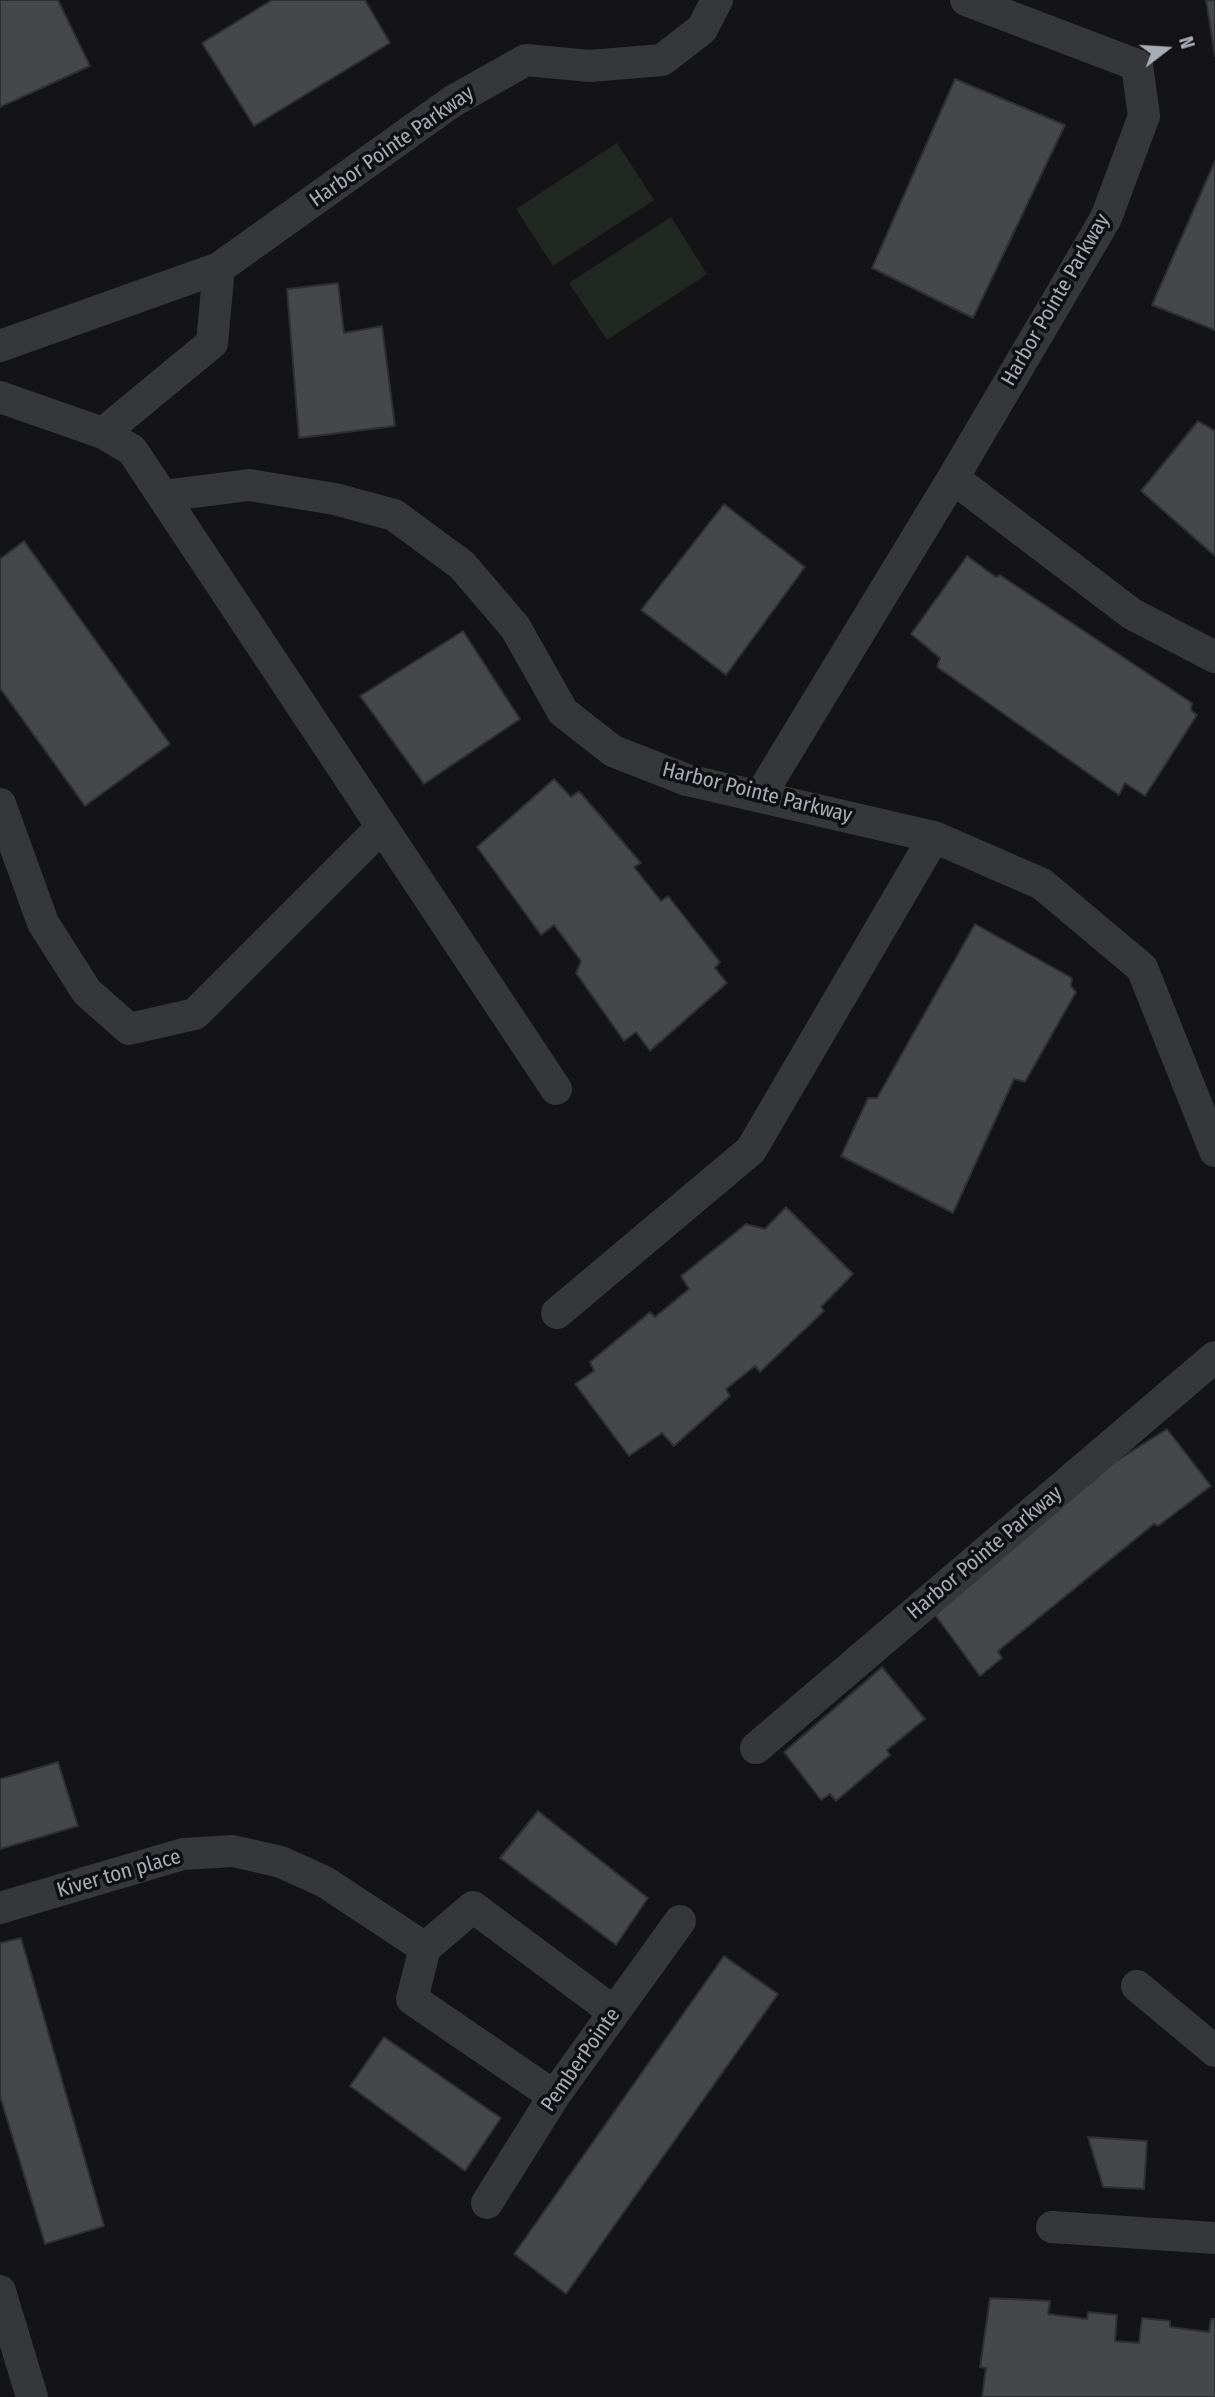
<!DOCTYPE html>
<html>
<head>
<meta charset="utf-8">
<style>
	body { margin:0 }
	#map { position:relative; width:1215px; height:2397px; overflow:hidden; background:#141416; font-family:"Fira Sans Condensed",sans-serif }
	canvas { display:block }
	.north { position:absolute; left:1131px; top:14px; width:70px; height:70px; -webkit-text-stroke:5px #0f0f11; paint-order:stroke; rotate:73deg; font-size:19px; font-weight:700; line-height:28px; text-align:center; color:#a7adb5 }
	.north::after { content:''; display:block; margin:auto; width:24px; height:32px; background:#a7adb5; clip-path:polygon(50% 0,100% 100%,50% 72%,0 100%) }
</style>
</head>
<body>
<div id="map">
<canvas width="1215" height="2397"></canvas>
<div class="north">N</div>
</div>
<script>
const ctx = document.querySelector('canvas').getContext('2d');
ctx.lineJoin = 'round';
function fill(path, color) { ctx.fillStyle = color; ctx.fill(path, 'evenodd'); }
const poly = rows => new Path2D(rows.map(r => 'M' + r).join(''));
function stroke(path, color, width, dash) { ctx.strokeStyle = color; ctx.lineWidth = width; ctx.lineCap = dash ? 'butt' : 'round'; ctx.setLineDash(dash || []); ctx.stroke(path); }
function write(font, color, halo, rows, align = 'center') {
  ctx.font = font + ' "Fira Sans Condensed",sans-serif'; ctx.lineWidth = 7; ctx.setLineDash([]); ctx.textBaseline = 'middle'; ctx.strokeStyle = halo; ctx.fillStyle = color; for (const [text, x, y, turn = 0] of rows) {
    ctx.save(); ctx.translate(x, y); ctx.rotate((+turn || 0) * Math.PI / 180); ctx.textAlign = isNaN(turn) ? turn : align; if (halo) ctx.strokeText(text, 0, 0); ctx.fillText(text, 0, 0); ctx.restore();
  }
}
const green = poly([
	[617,143,654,200,553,266,516,209],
	[671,217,707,274,607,340,569,283]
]);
const building = poly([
	[0,0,58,0,90,66,0,107,0,0],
	[272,0,365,0,390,43,254,126,202,43,272,0],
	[1206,0,1215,0,1215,56,1206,0],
	[955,79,1065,125,973,318,872,268,955,79],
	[1215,161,1215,330,1152,305,1215,161],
	[338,283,344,333,382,326,395,426,299,438,287,289,338,283],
	[1198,421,1215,431,1215,556,1141,491,1198,421],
	[724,504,805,567,726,675,641,610,724,504],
	[24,541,170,744,85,806,0,688,0,559,24,541],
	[967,556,996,577,1000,575,1192,703,1191,710,1197,715,1145,796,1125,783,1119,795,937,667,940,658,911,634,967,556],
	[463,631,520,719,424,784,360,696,463,631],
	[554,779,571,797,579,791,641,863,634,867,661,901,668,896,720,962,715,968,727,983,650,1051,636,1032,624,1041,576,973,581,961,554,925,541,935,477,847,554,779],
	[975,924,1072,978,1071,986,1076,992,1025,1082,1014,1079,953,1213,841,1156,868,1098,877,1098,975,924],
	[786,1207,853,1274,821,1307,824,1311,760,1372,755,1366,726,1389,730,1396,674,1446,662,1433,629,1456,575,1384,594,1371,590,1362,650,1312,655,1317,689,1289,681,1276,746,1224,765,1229,786,1207],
	[1167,1429,1211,1486,1158,1526,1154,1524,998,1651,1002,1658,980,1676,927,1604,957,1587,1098,1477,1097,1473,1167,1429],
	[882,1667,925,1719,887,1750,890,1755,836,1801,830,1794,821,1800,784,1752,882,1667],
	[58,1762,78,1826,0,1849,0,1779,58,1762],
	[538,1811,648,1898,616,1945,500,1858,538,1811],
	[21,1938,104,2226,45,2244,0,2096,0,1943,21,1938],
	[724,1956,778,1994,566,2294,514,2254,724,1956],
	[384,2037,501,2118,465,2171,350,2086,384,2037],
	[1088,2137,1147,2141,1144,2189,1103,2187,1088,2137],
	[990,2298,1050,2301,1048,2314,1087,2319,1088,2312,1117,2315,1115,2341,1139,2343,1142,2318,1170,2321,1170,2327,1209,2332,1211,2319,1215,2319,1215,2397,982,2397,986,2368,980,2367,990,2298]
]);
const street = poly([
	[0,346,219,268,453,101,526,60,590,66,662,60,702,29,717,0],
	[0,397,103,433,132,450,556,1089],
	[103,433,212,343,219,268],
	[953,478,1132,614,1215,657],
	[163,496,249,485,335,499,394,515,462,565,515,627,563,712,613,751,687,780,934,837,1042,884,1142,968,1215,1151],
	[760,796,953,478,1106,218,1144,116,1137,65,966,0],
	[0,804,43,923,87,992,129,1029,195,1014,382,827],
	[557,1313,751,1150,934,837],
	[756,1748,1215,1357],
	[0,1908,183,1854,233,1851,281,1862,325,1882,425,1948,412,1999,554,2096],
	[425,1948,473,1907,614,2012],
	[1137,1986,1215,2051],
	[487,2203,554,2096,680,1921],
	[1052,2227,1215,2238],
	[0,2291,32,2397]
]);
const streetNames = [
	["Harbor Pointe Parkway",392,147,-35],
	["Harbor Pointe Parkway",1056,300,-60],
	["Harbor Pointe Parkway",757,793,14],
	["Harbor Pointe Parkway",985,1553,-40],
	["Kiver ton place",119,1874,-16],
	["PemberPointe",581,2060,-55]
];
fill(green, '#212821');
fill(building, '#46474b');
stroke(building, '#2e2f31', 2);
stroke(street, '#35373a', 32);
write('21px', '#a7adb5', '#0f0f11', streetNames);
</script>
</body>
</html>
